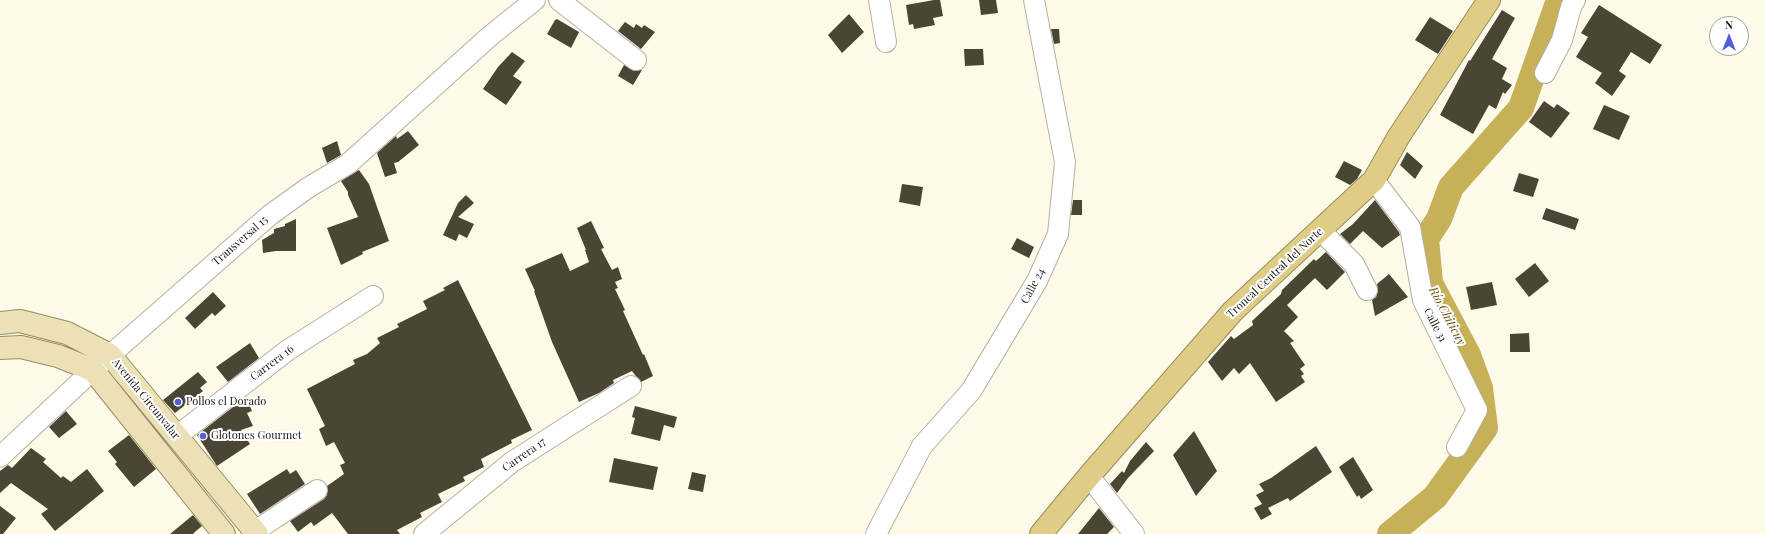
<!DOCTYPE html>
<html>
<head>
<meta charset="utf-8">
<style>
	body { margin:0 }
	#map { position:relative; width:1765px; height:534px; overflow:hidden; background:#fefaea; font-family:"Playfair Display",serif }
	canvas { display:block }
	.north { position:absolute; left:1709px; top:16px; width:40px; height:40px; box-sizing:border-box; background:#fff; border:1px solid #a3a29f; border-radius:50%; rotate:0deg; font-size:11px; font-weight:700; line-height:16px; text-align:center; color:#191710 }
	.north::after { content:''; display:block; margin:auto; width:14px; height:18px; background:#545dd4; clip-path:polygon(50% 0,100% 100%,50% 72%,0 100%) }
</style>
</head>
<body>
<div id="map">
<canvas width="1765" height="534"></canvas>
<div class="north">N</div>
</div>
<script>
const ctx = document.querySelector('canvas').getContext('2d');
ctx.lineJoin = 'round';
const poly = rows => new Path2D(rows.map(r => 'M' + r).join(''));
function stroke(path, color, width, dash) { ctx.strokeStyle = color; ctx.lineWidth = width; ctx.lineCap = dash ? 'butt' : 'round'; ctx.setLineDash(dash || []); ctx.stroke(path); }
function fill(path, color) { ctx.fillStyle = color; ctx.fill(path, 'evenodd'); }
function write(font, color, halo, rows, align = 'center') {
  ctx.font = font + ' "Playfair Display",serif'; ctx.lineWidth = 4; ctx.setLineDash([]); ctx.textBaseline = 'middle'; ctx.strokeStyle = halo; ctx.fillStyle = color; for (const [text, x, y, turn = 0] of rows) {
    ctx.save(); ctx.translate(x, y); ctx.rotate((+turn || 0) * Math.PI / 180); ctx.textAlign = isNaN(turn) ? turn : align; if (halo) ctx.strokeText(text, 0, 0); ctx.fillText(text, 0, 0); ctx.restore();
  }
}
const river = poly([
	[1390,534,1435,497,1485,428,1480,388,1468,355,1430,283,1426,239,1439,219,1451,187,1521,108,1559,0]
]);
const building = poly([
	[934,0,940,0,943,16,933,18,935,25,914,29,913,24,909,25,906,5],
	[979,0,996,0,998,13,981,15],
	[1599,5,1662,45,1650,64,1631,52,1619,71,1626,76,1612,96,1595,83,1602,73,1576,57,1588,37,1581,33],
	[1502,10,1515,18,1492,59,1507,68,1502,79,1512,85,1505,94,1503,92,1496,109,1489,105,1473,134,1440,115,1469,60,1470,61],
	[849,14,864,32,842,53,828,35],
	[1430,17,1453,31,1438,54,1415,40],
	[557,19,579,32,571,48,547,34,555,20],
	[625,22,634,28,636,24,642,28,644,25,655,32,641,49,618,31],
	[1051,29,1059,29,1060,43,1054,44],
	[964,49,983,49,984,65,965,66],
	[512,52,525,61,513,76,522,82,506,105,483,89,498,67],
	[624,65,634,71,642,70,633,85,618,76],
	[1544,101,1554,108,1557,104,1570,113,1551,138,1529,122],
	[1604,105,1630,116,1619,140,1593,129],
	[408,131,419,145,398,162,394,163,397,173,385,177,377,153,396,136,397,139],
	[337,141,341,155,327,163,322,148],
	[1407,152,1423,166,1415,179,1400,165],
	[1344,161,1362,170,1357,179,1350,185,1335,177],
	[359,170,369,184,389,241,362,252,363,254,341,265,327,228,358,217,348,195,348,192,341,181],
	[1519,173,1539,179,1533,197,1513,191],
	[902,184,923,187,920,206,899,202],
	[466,195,474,203,458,217,474,224,467,238,459,234,456,241,443,235,458,203],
	[1073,200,1082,200,1082,215,1071,215],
	[1375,200,1399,232,1400,235,1382,248,1363,231,1350,244,1340,234,1353,224],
	[1546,208,1579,219,1575,230,1542,219],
	[296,219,296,251,276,251,263,253,262,240,274,233,274,229,285,226,285,224],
	[591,221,604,248,601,249,612,270,618,267,622,279,615,282,618,288,615,289,625,310,623,311,643,355,644,354,653,376,641,382,635,375,632,371,613,380,614,383,599,393,579,402,552,342,534,291,535,291,525,269,562,253,570,271,589,262,585,250,586,250,577,228],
	[1017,238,1034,247,1029,258,1011,249],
	[1326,252,1345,272,1327,290,1315,278,1287,305,1298,317,1284,331,1294,341,1290,343,1305,365,1300,369,1304,374,1301,376,1305,382,1276,402,1250,363,1239,374,1234,368,1222,381,1208,362,1231,336,1234,339,1253,325,1252,321,1281,294,1282,290,1314,259,1316,261],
	[1535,263,1549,281,1529,297,1515,279],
	[1389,274,1408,297,1375,316,1372,300,1376,297,1378,291,1377,284],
	[458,280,532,430,511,440,512,443,481,459,484,467,463,477,465,481,438,494,442,502,420,513,422,517,397,530,400,534,348,534,332,513,314,526,311,522,298,532,290,521,324,499,327,495,327,486,344,474,340,465,345,463,334,442,326,446,319,429,325,426,307,389,355,364,353,360,367,354,380,343,377,338,399,327,397,324,427,309,423,301,445,290,443,288],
	[1492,282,1497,305,1471,310,1466,287],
	[213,292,226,306,215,316,212,313,195,329,185,318],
	[1529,333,1530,352,1510,352,1510,334],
	[250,343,259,358,228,382,216,367],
	[198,372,207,382,200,388,203,391,175,413,163,400],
	[246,397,252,411,247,413,253,426,241,430,250,444,217,466,197,435],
	[635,406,677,417,674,428,664,425,660,441,631,434,635,418,632,417],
	[66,411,77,424,59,438,49,427],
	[1194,431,1217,471,1196,496,1173,455],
	[129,435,156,469,134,487,115,464,117,462,108,451],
	[1146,442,1154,451,1128,478,1117,493,1110,484,1122,471,1124,473,1130,461],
	[1316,446,1332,472,1290,501,1288,498,1268,508,1272,514,1261,520,1254,508,1262,504,1256,495,1264,491,1259,484,1271,478],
	[31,448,46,459,43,462,61,478,63,476,71,482,87,469,104,491,55,531,41,514,48,509,11,483,0,493,0,471,8,465,12,468],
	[1353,457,1373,490,1361,499,1359,495,1357,497,1339,467],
	[614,458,658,467,653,490,609,482],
	[287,469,290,474,296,470,305,484,260,514,247,494],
	[692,472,706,475,703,492,688,489],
	[0,506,16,518,3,534,0,534],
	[1099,508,1114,527,1107,534,1078,534],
	[193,515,202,526,196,531,193,534,170,534]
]);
const minor = poly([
	[559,0,636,60],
	[879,0,886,42],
	[1545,73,1562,40,1571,7,1575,0],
	[1374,180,1410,227,1423,300,1477,410,1457,447],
	[1320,230,1354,264,1367,290],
	[177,436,288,350,373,296],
	[0,457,93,370,270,215,309,187,348,164,490,36,535,0],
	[1089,476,1134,534],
	[255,531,317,490],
	[424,534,512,462,631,386],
	[876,534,922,446,971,391,1037,281,1058,234,1065,162,1034,0]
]);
const major = poly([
	[0,323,20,321,67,333,110,355,257,534],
	[0,348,21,347,58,356,93,370,224,534]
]);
const highway = poly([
	[1041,534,1089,476,1233,311,1374,180,1399,136,1489,0]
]);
const markers = [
	[178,402,4,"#545dd4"],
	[203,436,4,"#545dd4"]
];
const streetNames = [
	["Transversal 15",240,241,-41],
	["Troncal Central del Norte",1275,273,-43],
	["Calle 24",1033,286,-62],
	["Calle 31",1435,325,63],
	["Carrera 16",272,363,-37],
	["Avenida Circunvalar",146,399,51],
	["Carrera 17",524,455,-35]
];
const poiNames = [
	["Pollos el Dorado",186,402],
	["Glotones Gourmet",211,436]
];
const waterNames = [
	["Río Chiticuy",1447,316,62]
];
stroke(river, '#c6b058', 26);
fill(building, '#4a4636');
stroke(minor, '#b4b09d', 22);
stroke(major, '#9a8d5d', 24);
stroke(highway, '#9a8d5d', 24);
stroke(minor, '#fff', 20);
stroke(major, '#ece1b6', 22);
stroke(highway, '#dfcd86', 22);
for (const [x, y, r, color] of markers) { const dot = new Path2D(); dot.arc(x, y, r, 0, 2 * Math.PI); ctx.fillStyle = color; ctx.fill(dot); stroke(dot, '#fff', 1.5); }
write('11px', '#191710', '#fff', streetNames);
write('11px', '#191710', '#fff', poiNames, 'left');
write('italic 12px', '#62530e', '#fff', waterNames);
</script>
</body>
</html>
